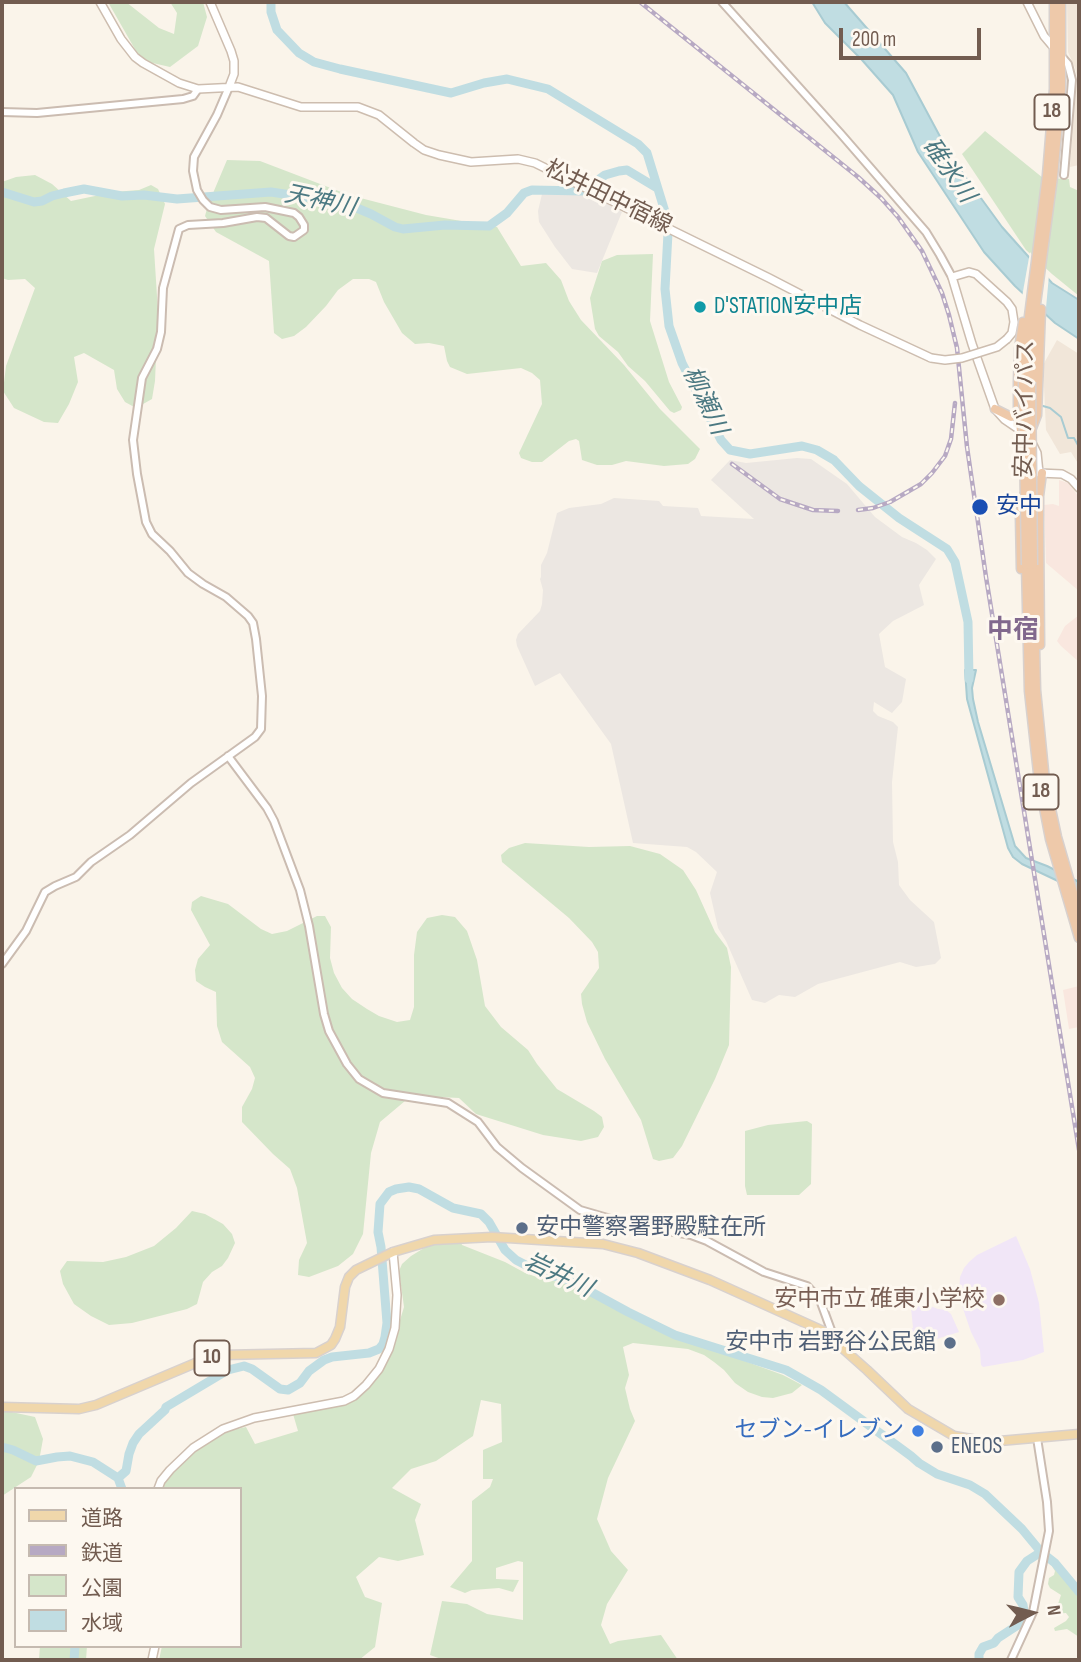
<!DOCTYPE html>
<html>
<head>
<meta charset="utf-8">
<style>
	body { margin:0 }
	#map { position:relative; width:1081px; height:1662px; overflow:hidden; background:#faf4ea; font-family:"Sofia Sans Condensed","Noto Sans JP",sans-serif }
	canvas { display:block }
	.frame { position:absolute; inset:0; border:4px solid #725c50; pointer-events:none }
	.legend { position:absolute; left:14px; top:1487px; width:228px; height:161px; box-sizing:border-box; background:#fdf8f0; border:2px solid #c5bab0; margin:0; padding:9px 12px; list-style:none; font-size:21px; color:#725c50 }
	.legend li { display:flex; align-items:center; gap:14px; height:35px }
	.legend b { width:35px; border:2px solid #c5bab0 }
	.north { position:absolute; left:997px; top:1578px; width:70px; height:70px; -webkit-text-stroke:5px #fdf8f0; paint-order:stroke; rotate:83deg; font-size:19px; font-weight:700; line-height:28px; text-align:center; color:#725c50 }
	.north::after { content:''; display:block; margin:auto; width:24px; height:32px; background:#725c50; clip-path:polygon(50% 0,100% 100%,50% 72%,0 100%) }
	.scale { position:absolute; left:839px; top:28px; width:142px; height:32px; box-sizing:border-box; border:4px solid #725c50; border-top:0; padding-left:9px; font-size:21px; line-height:24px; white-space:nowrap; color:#725c50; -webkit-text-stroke:5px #fdf8f0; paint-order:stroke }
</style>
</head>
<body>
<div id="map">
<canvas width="1081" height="1662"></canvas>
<div class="frame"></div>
<ul class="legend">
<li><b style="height:9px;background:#f0d7ab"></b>道路</li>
<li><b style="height:9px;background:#b7a9c3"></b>鉄道</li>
<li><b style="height:19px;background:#d5e6ca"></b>公園</li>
<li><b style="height:19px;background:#c0dde2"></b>水域</li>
</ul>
<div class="north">N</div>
<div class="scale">200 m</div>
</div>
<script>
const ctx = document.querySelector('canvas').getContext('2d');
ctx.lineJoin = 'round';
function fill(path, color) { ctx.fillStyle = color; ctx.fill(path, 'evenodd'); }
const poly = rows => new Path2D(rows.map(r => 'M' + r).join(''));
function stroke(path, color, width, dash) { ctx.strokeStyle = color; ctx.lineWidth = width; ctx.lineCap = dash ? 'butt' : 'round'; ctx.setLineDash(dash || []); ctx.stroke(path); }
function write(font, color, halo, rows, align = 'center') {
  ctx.font = font + ' "Sofia Sans Condensed","Noto Sans JP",sans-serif'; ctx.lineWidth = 6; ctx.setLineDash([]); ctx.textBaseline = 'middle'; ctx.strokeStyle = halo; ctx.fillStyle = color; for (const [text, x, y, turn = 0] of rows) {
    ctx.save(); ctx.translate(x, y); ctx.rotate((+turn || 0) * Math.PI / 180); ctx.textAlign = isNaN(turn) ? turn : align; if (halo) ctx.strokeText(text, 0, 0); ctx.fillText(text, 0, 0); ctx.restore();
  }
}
const residential = poly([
	[1067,2,1079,2,1079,165,1070,167,1077,77,1075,68,1068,52],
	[1057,340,1079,354,1079,465,1071,452,1060,454,1046,430,1043,365]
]);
const commercial = poly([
	[1059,480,1068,483,1079,497,1079,591,1046,563,1044,505,1053,504,1059,506],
	[1079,615,1079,662,1061,646,1057,641,1065,626],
	[1079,986,1079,1027,1069,1029,1063,990]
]);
const industrial = poly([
	[587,192,622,212,597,273,572,269,555,247,539,222,538,211,542,194,585,193],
	[797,458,811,459,847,484,875,517,902,537,916,543,927,550,936,559,919,585,924,605,893,621,879,634,885,667,906,679,902,702,892,713,874,702,873,711,878,716,893,722,898,727,892,782,893,842,898,862,899,885,910,900,934,922,941,958,935,964,916,967,900,962,818,984,795,997,779,995,765,1003,752,1000,726,941,718,928,710,893,717,872,696,852,687,847,633,843,611,744,560,673,535,686,517,646,516,640,518,634,540,611,542,604,543,590,540,579,541,577,541,565,547,553,557,513,569,508,601,504,614,498,659,501,663,506,698,508,701,516,754,519,711,480,730,460,746,463]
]);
const education = poly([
	[1016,1236,1030,1269,1039,1303,1044,1352,1023,1360,983,1367,981,1365,980,1350,971,1332,959,1297,960,1277,964,1268,969,1262,977,1255],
	[925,1304,938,1309,946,1310,951,1314,959,1332,921,1344,909,1329,913,1328,911,1308,914,1305]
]);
const green = poly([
	[108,2,126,2,159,28,174,34,177,13,170,2,203,2,207,17,198,46,170,67,144,61,136,51],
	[985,131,1043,178,1069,179,1070,187,1079,191,1079,296,1052,274,1026,250,962,154],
	[227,160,260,161,349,195,426,215,497,227,521,266,546,263,561,280,569,301,581,320,624,365,660,409,700,449,695,459,688,464,664,466,626,461,612,465,597,465,582,460,579,441,576,439,569,441,542,462,532,462,521,458,519,453,542,404,540,380,532,373,521,368,467,374,450,367,447,361,444,346,429,343,415,344,402,333,384,302,376,282,369,279,353,279,338,290,326,306,306,327,294,336,282,339,274,333,269,261,216,232,205,216,208,205],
	[35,175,52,184,71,201,114,192,139,190,151,185,158,189,165,204,154,249,158,312,155,381,152,399,136,408,125,402,117,389,114,370,84,353,74,357,78,382,69,404,58,423,44,422,14,408,3,391,6,366,35,288,25,279,8,280,2,278,2,182,16,177],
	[653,254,650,321,669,382,682,407,681,410,674,413,670,411,645,381,628,366,618,352,599,336,595,329,590,298,602,261,617,255],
	[525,843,589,847,630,846,660,854,683,870,696,890,715,932,727,948,731,967,729,1045,715,1079,682,1146,673,1158,659,1161,653,1159,641,1120,605,1059,587,1022,582,1004,581,994,599,968,598,952,592,942,569,918,502,862,501,855,509,848],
	[201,896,228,904,261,929,272,934,287,931,317,916,325,916,331,927,330,958,334,973,342,988,352,999,367,1009,379,1016,397,1022,410,1020,414,1007,414,955,417,932,427,918,442,915,455,917,467,931,477,960,485,1006,501,1027,528,1050,537,1064,557,1089,594,1111,602,1117,604,1127,598,1137,581,1141,543,1135,476,1114,459,1098,439,1097,405,1101,380,1122,371,1153,363,1234,353,1254,338,1266,309,1277,298,1275,299,1260,307,1243,297,1188,290,1169,273,1154,242,1122,242,1107,252,1089,255,1078,250,1067,222,1042,217,1026,216,992,205,987,196,981,195,970,198,959,210,945,191,910,192,902],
	[807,1121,812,1124,811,1184,799,1195,747,1195,745,1186,745,1131,768,1125],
	[192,1211,205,1214,223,1224,232,1234,235,1243,228,1258,222,1266,212,1272,203,1282,197,1304,187,1309,132,1323,109,1325,91,1316,74,1304,63,1284,60,1271,67,1261,103,1262,126,1257,154,1246,176,1228],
	[461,1241,462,1245,505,1262,527,1274,569,1285,672,1337,720,1352,783,1375,802,1385,792,1393,773,1398,762,1397,748,1392,735,1383,724,1370,714,1362,704,1355,688,1349,633,1343,623,1347,629,1375,625,1388,630,1409,635,1421,608,1478,597,1519,611,1551,628,1570,607,1604,601,1625,610,1644,618,1641,661,1635,678,1660,444,1660,430,1655,442,1601,467,1604,487,1614,523,1620,523,1562,518,1561,496,1568,496,1579,519,1580,513,1592,499,1588,472,1590,465,1593,450,1587,472,1561,472,1501,490,1487,493,1479,483,1479,483,1450,502,1442,501,1404,481,1400,473,1436,436,1461,411,1469,392,1488,421,1504,415,1520,424,1555,398,1561,379,1557,356,1577,365,1597,382,1603,375,1647,359,1660,159,1660,162,1646,240,1646,240,1489,161,1489,164,1482,172,1472,194,1451,223,1432,246,1427,255,1444,298,1431,293,1414,354,1400,369,1388,382,1370,397,1330,404,1307,399,1271,402,1264,411,1256,434,1242],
	[2,1410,35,1417,43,1439,39,1461,31,1477,2,1496],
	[1050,1563,1059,1569,1079,1595,1079,1637,1067,1629,1055,1631,1054,1628,1066,1621,1069,1617,1066,1613,1054,1614,1053,1611,1058,1604,1061,1595,1050,1588,1048,1584,1049,1578,1054,1575,1055,1571],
	[40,1646,87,1646,86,1660,39,1660]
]);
const water = poly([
	[812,2,844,2,906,73,951,157,1002,227,1052,283,1079,300,1079,339,1055,323,1015,286,984,252,918,152,893,95,862,60,825,23,812,2],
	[965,670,976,670,972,688,973,699,978,722,1015,846,1026,858,1047,866,1079,882,1079,891,1022,864,1013,857,1008,848,967,699,965,670]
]);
const pier = poly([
	[1030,252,1049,275,1045,319,1022,297]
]);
const stream = poly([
	[1043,406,1050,408,1061,417,1068,438,1074,438,1079,447]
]);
const river = poly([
	[271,2,271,12,277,30,299,53,314,62,340,69,451,93,484,83,507,79,548,89,638,144,647,153,666,215,668,233,665,289,669,326,682,363,721,440,730,450,750,454,802,446,817,450,834,460,859,486,899,518,947,549,955,562,968,622,969,679],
	[2,192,34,202,42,201,52,196,64,193,84,189,122,196,144,195,177,199,271,192,338,202,352,206,371,214,395,227,403,229,445,225,489,226,507,213,524,193,532,190,583,191,605,175,619,171,627,170,657,188],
	[2,1447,13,1450,36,1461,57,1457,70,1456,93,1462,118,1478],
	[118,1478,126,1471,129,1454,133,1443,139,1434,165,1410,166,1407,228,1370,244,1366,252,1369,280,1389,288,1390,300,1383,309,1371,324,1360,332,1357,369,1353,379,1349,383,1344,385,1337,387,1323,381,1247,378,1232,380,1204,389,1192,396,1189,409,1187,419,1189,453,1208,481,1214,489,1222,505,1250,516,1260,545,1275,560,1277,571,1281,628,1312,675,1335,786,1370,821,1390,911,1456,919,1463,937,1474,970,1485,985,1494,1022,1529,1041,1552,1055,1563,1079,1592],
	[118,1478,122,1489],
	[74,1660,75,1646],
	[979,1660,979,1654,983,1647,994,1643,998,1638,1021,1623,1025,1618,1023,1605,1018,1597,1019,1572,1027,1561,1041,1552]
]);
const tertiary = poly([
	[722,2,841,134,926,232,940,255,952,277],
	[1062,57,1068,64,1072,80,1064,175],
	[2,112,37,113,183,99,193,96,198,89],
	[228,756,267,808,274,821,300,890,309,926,324,1014,329,1031,347,1064,359,1079,383,1093,448,1103,478,1122,497,1147,522,1168,580,1210,628,1224,691,1235,707,1241,764,1272,807,1286,820,1300,831,1330,831,1336],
	[2,964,26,931,45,892,55,886,76,877,91,862,130,835,191,783,255,737,261,729,262,696,256,639,253,623,248,616,226,597,203,584,188,573,170,551,152,534,146,522,137,474,133,440,142,378,157,349,161,332,163,288,179,229,188,225,223,223,257,217,266,218,289,236,294,237,304,230,304,225,299,217,294,213,265,207,221,210,210,207,203,200,197,190,193,171,194,157,217,115,229,87],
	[1011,1660,1033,1612,1049,1531,1047,1502,1037,1438]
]);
const secondary = poly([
	[100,2,121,39,135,57,143,63,179,83,198,89,238,87,301,107,358,107,379,115,414,143,424,150,439,155,471,162,518,159,535,163,769,278,860,325,931,358],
	[210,2,231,51,234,61,234,74,229,87],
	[1027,2,1044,36,1055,49],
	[1007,339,1012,333,1014,322,1012,309,1007,302,976,274,969,272,952,277,972,344,995,409,1004,419,1023,432],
	[1031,441,1037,453,1039,473,1062,474,1071,479,1079,488],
	[158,1489,161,1481,170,1470,193,1448,223,1429,254,1418,344,1401,354,1396,366,1385,379,1369,389,1349,395,1328,397,1295,393,1252],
	[152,1660,155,1646]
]);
const primary = poly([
	[2,1407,79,1409,96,1405,205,1359,222,1355,316,1353,331,1345,335,1339,340,1327,345,1287,349,1277,356,1270,393,1252,434,1240,492,1237,603,1244,638,1253,710,1280,823,1331,867,1370,908,1409,954,1436,988,1442,1079,1434]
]);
const trunk = poly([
	[1023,382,1029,316,1047,175,1054,89,1054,2],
	[1031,382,1034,319,1053,177,1061,90,1061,2],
	[995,409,1011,417,1017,413,1018,410],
	[1032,428,1037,415,1041,309],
	[1021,431,1018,410,1018,382,1019,349,1023,322],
	[1026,565,1029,691,1039,782,1050,839,1079,938],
	[1033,565,1036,690,1045,781,1057,837,1079,913],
	[1021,569,1020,516,1024,495],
	[1040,645,1039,527,1039,496,1042,473]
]);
const rail = poly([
	[640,2,858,177,881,198,898,217,922,251,942,293,949,315,957,348,967,447,986,577,1079,1150],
	[732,464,780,499,813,510,838,511],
	[858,510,873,508,890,502,921,484,932,473,945,456,951,439,955,403]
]);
const secondaryBridge = poly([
	[931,358,945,360,962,358,997,347,1007,339]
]);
const trunkBridge = poly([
	[1023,382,1026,565],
	[1031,382,1033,565]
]);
const markers = [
	[700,307,7,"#0f9aa8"],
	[980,507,9,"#1a4fb4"],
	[522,1228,7,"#5c6f8a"],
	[999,1300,7,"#8d6e63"],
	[950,1343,7,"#5c6f8a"],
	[918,1431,7,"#3f7fe0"],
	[937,1447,7,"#5c6f8a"]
];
const shields = [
	[1052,112,35],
	[1041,792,35],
	[212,1358,35]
];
const shieldNames = [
	["18",1052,112],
	["18",1041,792],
	["10",212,1358]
];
const streetNames = [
	["松井田中宿線",608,198,26],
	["安中バイパス",1026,409,-89]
];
const cultureNames = [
	["D'STATION安中店",714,307]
];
const transitNames = [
	["安中",996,507]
];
const serviceNames = [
	["安中警察署野殿駐在所",536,1228],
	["安中市 岩野谷公民館",936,1343,"right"],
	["ENEOS",951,1447]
];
const educationNames = [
	["安中市立 碓東小学校",985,1300]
];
const shopNames = [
	["セブン-イレブン",904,1431]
];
const waterNames = [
	["碓氷川",948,171,55],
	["天神川",320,202,12],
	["柳瀬川",704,401,65],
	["岩井川",558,1276,25]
];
const quarterNames = [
	["中宿",1013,631]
];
fill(residential, '#f1e6d9');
fill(commercial, '#f9e7df');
fill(industrial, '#ece7e2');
fill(education, '#f1e6f7');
fill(green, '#d5e6ca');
fill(water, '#c0dde2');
stroke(water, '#a8cbd2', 2);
fill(pier, '#faf4ea');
stroke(stream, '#a8cbd2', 2);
stroke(river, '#c0dde2', 9);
stroke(tertiary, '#cbbcb1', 10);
stroke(secondary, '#cdbdaf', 10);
stroke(primary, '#d8d1ce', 11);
stroke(trunk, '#d8d1ce', 11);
stroke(tertiary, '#fff', 6);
stroke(secondary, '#fff', 7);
stroke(primary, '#f0d7ab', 8);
stroke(trunk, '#eec9aa', 8);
stroke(rail, '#b7a9c3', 4.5);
stroke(rail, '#fdf8f0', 2, [5]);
stroke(secondaryBridge, '#cdbdaf', 10, []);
stroke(trunkBridge, '#d8d1ce', 11, []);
stroke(secondaryBridge, '#fff', 7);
stroke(trunkBridge, '#eec9aa', 8);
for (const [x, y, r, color] of markers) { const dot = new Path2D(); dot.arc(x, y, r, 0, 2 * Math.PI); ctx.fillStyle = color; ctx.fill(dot); stroke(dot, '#fdf8f0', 2.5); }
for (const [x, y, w] of shields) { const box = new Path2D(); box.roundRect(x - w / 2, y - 17.5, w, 35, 5); ctx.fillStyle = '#fdf8f0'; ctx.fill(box); stroke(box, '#725c50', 2); }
write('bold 21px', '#725c50', null, shieldNames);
write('23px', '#725c50', '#fdf8f0', streetNames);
write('23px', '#0d838f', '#fdf8f0', cultureNames, 'left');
write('23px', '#164399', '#fdf8f0', transitNames, 'left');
write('23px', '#4e5e75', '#fdf8f0', serviceNames, 'left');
write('23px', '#785e54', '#fdf8f0', educationNames, 'right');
write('23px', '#366cbe', '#fdf8f0', shopNames, 'right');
write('italic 24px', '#4c7982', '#fdf8f0', waterNames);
write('bold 26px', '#81688d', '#fdf8f0', quarterNames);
</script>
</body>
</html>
